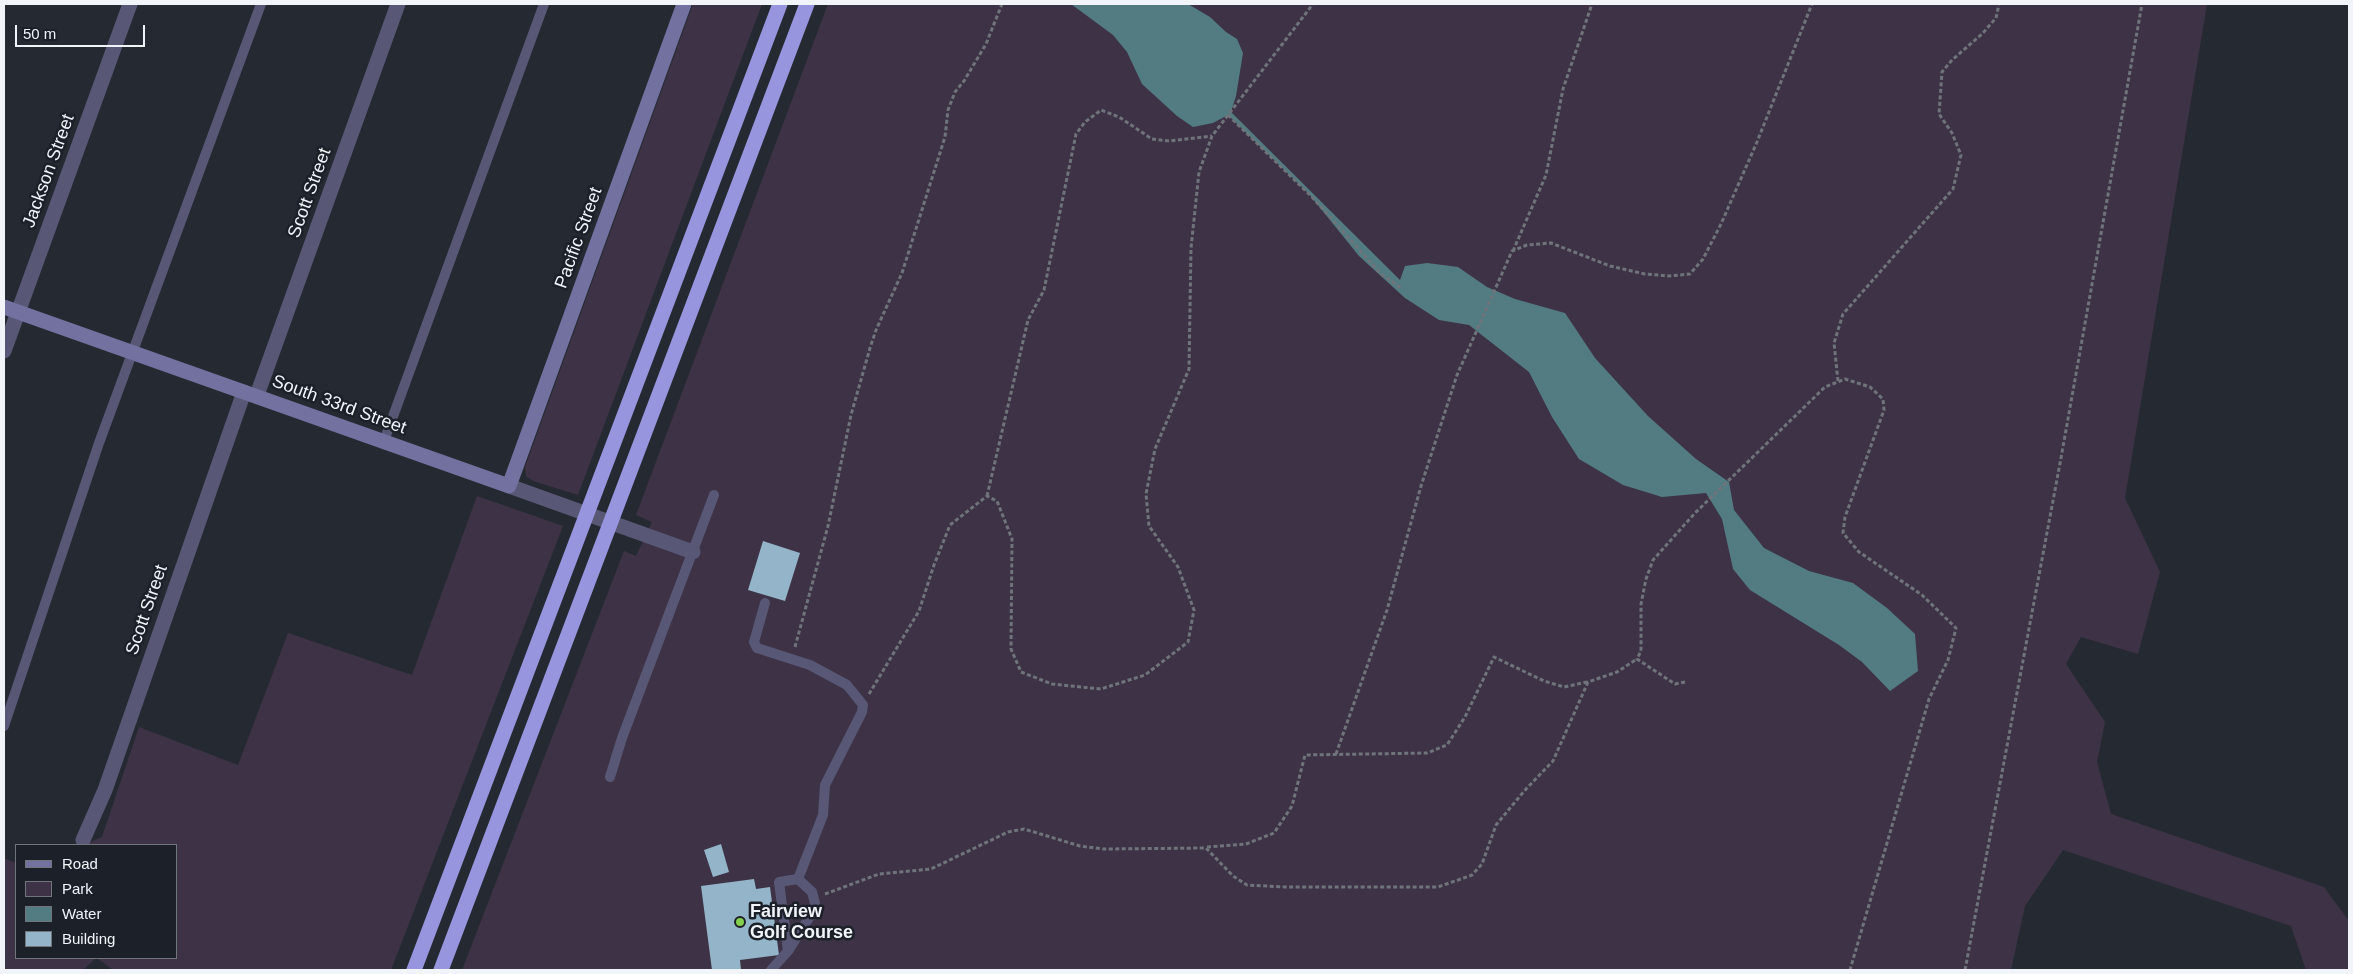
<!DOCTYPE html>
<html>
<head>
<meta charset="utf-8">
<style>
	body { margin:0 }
	#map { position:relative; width:2353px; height:974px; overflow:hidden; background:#252a32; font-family:Helvetica,sans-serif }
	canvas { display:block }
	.frame { position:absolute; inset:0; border:5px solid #f1f5fa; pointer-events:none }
	.legend { position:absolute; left:15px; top:844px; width:162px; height:115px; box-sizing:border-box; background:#1c2028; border:1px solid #71757c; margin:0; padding:6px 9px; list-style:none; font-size:15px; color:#f1f5fa }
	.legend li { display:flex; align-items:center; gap:10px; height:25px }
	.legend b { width:25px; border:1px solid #71757c }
	.scale { position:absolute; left:15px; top:25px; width:130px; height:22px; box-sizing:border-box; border:2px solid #f1f5fa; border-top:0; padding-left:6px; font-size:15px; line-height:18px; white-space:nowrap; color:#f1f5fa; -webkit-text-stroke:4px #1c2028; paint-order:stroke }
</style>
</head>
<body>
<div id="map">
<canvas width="2353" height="974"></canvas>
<div class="frame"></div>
<ul class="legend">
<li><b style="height:6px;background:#7271a0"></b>Road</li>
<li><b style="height:14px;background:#3e3346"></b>Park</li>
<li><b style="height:14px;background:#527b82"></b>Water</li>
<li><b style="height:14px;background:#94b5c9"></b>Building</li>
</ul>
<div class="scale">50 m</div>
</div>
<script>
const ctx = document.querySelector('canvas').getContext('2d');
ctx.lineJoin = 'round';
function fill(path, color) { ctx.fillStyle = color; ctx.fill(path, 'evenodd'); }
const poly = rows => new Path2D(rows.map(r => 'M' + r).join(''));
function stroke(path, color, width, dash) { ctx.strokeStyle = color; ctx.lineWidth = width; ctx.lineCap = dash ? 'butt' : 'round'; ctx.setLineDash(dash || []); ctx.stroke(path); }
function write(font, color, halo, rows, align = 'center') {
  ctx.font = font + ' Helvetica,sans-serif'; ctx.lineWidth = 5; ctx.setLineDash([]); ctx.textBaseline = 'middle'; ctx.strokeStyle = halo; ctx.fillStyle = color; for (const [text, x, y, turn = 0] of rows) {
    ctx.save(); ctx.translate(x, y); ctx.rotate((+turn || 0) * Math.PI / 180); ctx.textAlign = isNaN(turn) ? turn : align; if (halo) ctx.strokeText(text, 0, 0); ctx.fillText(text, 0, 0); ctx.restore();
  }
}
const green = poly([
	[693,4,762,4,578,495,533,481,526,476,525,467],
	[828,4,2207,4,2125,498,2160,572,2138,654,2081,637,2066,664,2105,722,2097,762,2111,814,2324,887,2349,921,2349,970,2306,970,2291,926,2063,850,2025,906,2011,970,462,970,624,551,636,556,652,522,636,515],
	[477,496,563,526,391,970,113,970,97,958,176,958,176,845,84,845,102,837,139,727,238,765,288,633,412,675],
	[4,858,16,863,16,958,96,958,83,970,4,970]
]);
const water = poly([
	[1071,4,1188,4,1210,17,1226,32,1237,39,1243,53,1236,96,1231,112,1400,280,1405,266,1427,263,1458,267,1487,287,1515,299,1565,313,1595,358,1648,416,1696,459,1729,482,1734,510,1764,548,1809,571,1853,583,1887,608,1915,634,1918,671,1890,691,1862,662,1839,645,1750,590,1733,569,1722,519,1706,493,1662,497,1623,485,1579,459,1552,417,1529,372,1469,325,1439,320,1405,298,1359,256,1309,194,1228,115,1213,123,1193,127,1177,116,1142,84,1127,52,1113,35]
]);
const building = poly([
	[763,541,800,553,785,601,748,590],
	[721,844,729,872,713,877,704,850],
	[754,879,756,889,770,887,779,955,740,960,741,970,712,970,701,886]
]);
const path = poly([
	[1228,115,1313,198,1380,273,1401,288],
	[1513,251,1546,175,1563,89,1592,4],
	[1838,381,1834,343,1843,314,1953,189,1961,155,1952,133,1939,114,1942,72,1952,60,1982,34,1996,18,1999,4],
	[987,496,1028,320,1044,290,1076,134,1085,122,1101,110,1119,117,1152,139,1170,141,1212,136],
	[795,647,828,526,851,415,870,348,876,330,902,273,945,137,948,110,955,92,964,81,986,44,1002,4],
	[1685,682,1675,684,1637,659,1641,651,1641,604,1646,579,1653,560,1695,513,1825,387,1845,379,1870,387,1883,399,1884,410,1845,517,1843,533,1859,552,1922,595,1956,628,1948,660,1929,699,1850,970],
	[869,694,919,611,934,565,950,525,987,496,997,501,1012,539,1011,649,1021,672,1052,684,1101,689,1145,675,1188,642,1194,610,1178,567,1149,526,1146,494,1155,449,1189,369,1191,248,1199,172,1212,136,1313,4],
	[1336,754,1387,610,1421,486,1457,375,1512,251,1527,245,1551,243,1610,266,1645,274,1669,276,1690,274,1703,259,1721,224,1757,142,1812,4],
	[1207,847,1246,844,1274,833,1292,806,1305,755,1427,753,1447,745,1465,717,1494,657,1544,681,1564,687,1587,682],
	[825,894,879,874,931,869,1008,832,1024,829,1080,846,1103,849,1206,848,1233,876,1247,885,1285,887,1438,887,1472,875,1482,864,1496,825,1526,789,1553,761,1588,682,1617,672,1637,659],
	[1965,970,2061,458,2142,4]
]);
const lane = poly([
	[384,441,544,4],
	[765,603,754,642,757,648,810,665,847,685,863,705,862,712,825,785,823,815,798,879,779,882,788,951,771,970],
	[4,726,99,443,261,4],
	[610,777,622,738,714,495],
	[788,951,812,913,815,903,812,892,798,879]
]);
const street = poly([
	[4,351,130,4],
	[257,395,398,4],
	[509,486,693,552],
	[83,840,105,790,244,392]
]);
const secondary = poly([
	[4,307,509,486,684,4]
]);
const highway = poly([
	[414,970,780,4],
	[441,970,807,4]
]);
const markers = [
	[740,922,5,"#84d04d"]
];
const streetNames = [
	["Jackson Street",49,171,-70],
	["Scott Street",310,193,-70],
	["Pacific Street",579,238,-70],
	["South 33rd Street",339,405,20],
	["Scott Street",147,610,-71]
];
const poiNames = [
	["Fairview",750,912],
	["Golf Course",750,933]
];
fill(green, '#3e3346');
fill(water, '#527b82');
fill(building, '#94b5c9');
stroke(path, '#6f747b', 3, [4, 2.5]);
stroke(lane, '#585876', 10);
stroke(street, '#585876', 15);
stroke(secondary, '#7271a0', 15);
stroke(highway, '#9895df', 15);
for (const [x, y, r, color] of markers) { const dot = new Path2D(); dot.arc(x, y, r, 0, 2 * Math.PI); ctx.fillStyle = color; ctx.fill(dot); stroke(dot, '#1c2028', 2); }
write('18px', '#f1f5fa', '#1c2028', streetNames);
write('bold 18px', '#f1f5fa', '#1c2028', poiNames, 'left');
</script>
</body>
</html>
